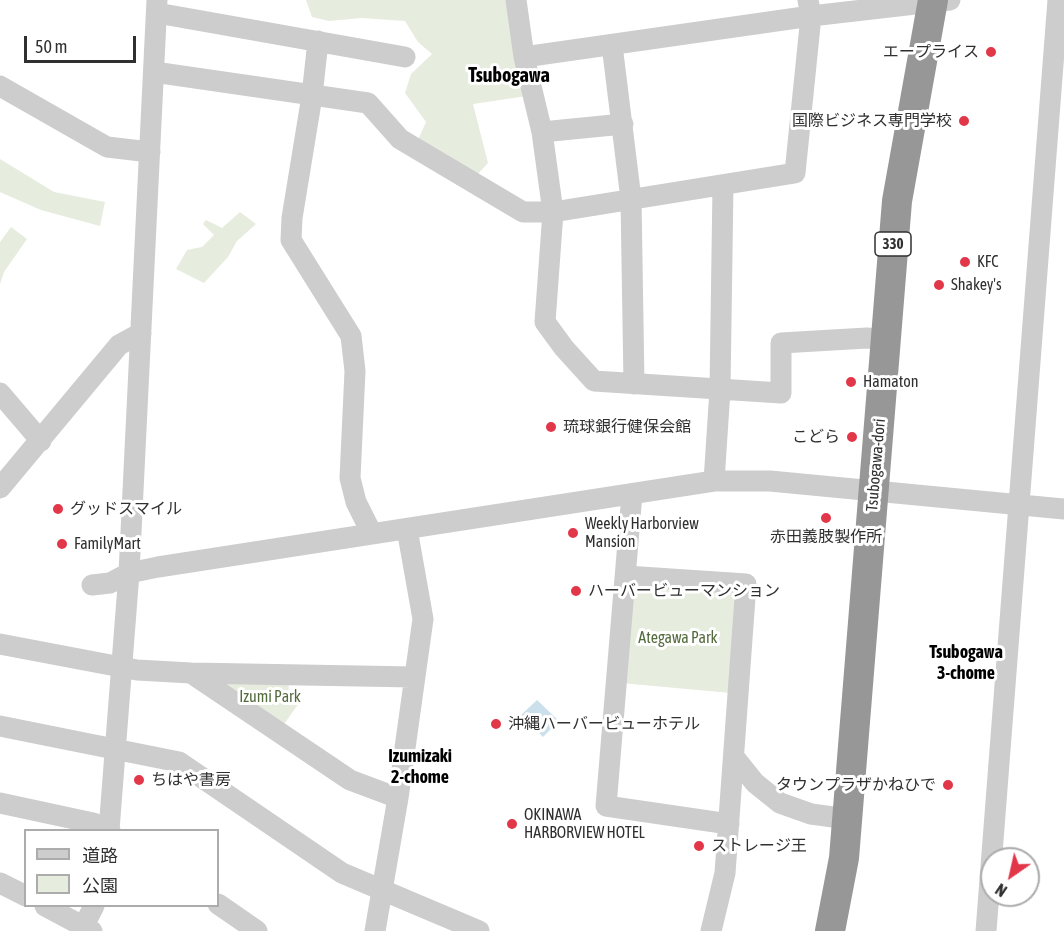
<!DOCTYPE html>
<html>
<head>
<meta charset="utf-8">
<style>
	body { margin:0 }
	#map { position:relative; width:1064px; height:931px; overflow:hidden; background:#fff; font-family:"Asap Condensed","Noto Sans JP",sans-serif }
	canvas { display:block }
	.legend { position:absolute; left:24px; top:829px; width:195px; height:78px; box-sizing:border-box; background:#fff; border:2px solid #acacac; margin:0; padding:8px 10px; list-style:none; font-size:18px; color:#303030 }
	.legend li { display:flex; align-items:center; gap:12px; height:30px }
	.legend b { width:30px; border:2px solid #acacac }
	.north { position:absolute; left:980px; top:847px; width:60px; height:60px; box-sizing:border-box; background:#fff; border:2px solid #acacac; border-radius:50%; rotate:214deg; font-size:16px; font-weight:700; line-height:24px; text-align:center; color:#303030 }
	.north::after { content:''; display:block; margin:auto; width:21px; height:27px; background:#e13749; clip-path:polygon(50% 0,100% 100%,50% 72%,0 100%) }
	.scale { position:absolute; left:24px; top:36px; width:112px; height:27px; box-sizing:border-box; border:3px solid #303030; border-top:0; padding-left:8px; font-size:18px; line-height:21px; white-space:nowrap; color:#303030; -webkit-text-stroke:4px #fff; paint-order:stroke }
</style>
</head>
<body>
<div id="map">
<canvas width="1064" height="931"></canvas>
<ul class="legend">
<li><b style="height:8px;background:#cdcdcd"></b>道路</li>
<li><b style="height:16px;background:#e6ecde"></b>公園</li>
</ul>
<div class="north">N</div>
<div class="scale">50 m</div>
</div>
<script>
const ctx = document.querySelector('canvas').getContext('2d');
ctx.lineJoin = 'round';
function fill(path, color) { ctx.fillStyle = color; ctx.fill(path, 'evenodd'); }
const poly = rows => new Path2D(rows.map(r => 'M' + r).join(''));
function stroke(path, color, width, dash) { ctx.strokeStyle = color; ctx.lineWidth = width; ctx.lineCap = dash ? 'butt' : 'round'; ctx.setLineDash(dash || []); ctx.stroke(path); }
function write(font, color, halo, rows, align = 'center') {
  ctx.font = font + ' "Asap Condensed","Noto Sans JP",sans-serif'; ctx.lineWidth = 6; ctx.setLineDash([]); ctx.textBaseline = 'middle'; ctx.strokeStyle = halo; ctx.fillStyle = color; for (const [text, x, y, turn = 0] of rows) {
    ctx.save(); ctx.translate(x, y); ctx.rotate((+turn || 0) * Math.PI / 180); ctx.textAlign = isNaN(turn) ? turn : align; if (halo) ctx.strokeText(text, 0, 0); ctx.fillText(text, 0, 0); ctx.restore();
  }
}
const green = poly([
	[306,0,510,0,527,96,473,104,488,163,476,176,418,140,426,122,405,93,411,74,432,54,418,42,405,21,362,18,329,21,312,17],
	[0,159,54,192,105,202,100,226,41,210,0,192],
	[240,212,256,224,237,241,228,257,204,283,176,269,187,250,202,247,214,235,203,224,206,220,222,228],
	[11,227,27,239,4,272,0,284,0,242],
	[633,586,739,594,731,693,621,683],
	[289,680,288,699,299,703,282,727,213,681]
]);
const water = poly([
	[537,700,559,721,543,737,521,715]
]);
const minor = poly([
	[516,0,524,57,542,132,553,212,545,322,564,348,594,381,781,393,781,343,867,338,886,340],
	[157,13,405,57],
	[318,41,312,96,292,218,291,240,351,336,355,371,350,478,356,502,372,534],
	[612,45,631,199,634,384],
	[524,57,811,16,950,0],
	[154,72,368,103,400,139,523,212,553,212,795,173,811,16,808,0],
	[0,86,107,147,150,152],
	[542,132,623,124],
	[0,393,41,441],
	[714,481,720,390,723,185],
	[0,488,119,345,141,333],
	[632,494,606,806,729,824],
	[626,576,746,584,725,873,711,931],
	[92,585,110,583,129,573,158,567,714,481,770,481,1064,509],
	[0,644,137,670,191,673,414,677],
	[191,673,350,780,398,798],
	[0,726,179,762,342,873,479,931],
	[735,758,755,783,780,803,811,814,848,819],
	[0,803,93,823,110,830],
	[109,830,129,573,157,0],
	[0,883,26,896],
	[218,904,257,931],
	[45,906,92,931],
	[81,931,94,906],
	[375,931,398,798,423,619,407,529],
	[986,931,1058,0]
]);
const highway = poly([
	[830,931,844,858,897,201,933,0]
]);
const markers = [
	[991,52,6,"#e13749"],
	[964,121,6,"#e13749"],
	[965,262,6,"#e13749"],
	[939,285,6,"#e13749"],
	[851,382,6,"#e13749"],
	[551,427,6,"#e13749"],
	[852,437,6,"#e13749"],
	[58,509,6,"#e13749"],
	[826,518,6,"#e13749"],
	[573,533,6,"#e13749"],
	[62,544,6,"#e13749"],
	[576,591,6,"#e13749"],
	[496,724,6,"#e13749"],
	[139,780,6,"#e13749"],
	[948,785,6,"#e13749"],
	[512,824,6,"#e13749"],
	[699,846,6,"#e13749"]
];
const shields = [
	[893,244,36]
];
const shieldNames = [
	["330",893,244]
];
const poiNames = [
	["エープライス",979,52,"right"],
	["国際ビジネス専門学校",952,121,"right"],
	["KFC",977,262],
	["Shakey's",951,285],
	["Hamaton",863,382],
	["琉球銀行健保会館",563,427],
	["こどら",840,437,"right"],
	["グッドスマイル",70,509],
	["Weekly Harborview",585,524],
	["Mansion",585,542],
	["赤田義肢製作所",826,537,"center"],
	["FamilyMart",74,544],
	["ハーバービューマンション",588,591],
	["沖縄ハーバービューホテル",508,724],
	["ちはや書房",151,780],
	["タウンプラザかねひで",936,785,"right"],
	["OKINAWA",524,815],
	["HARBORVIEW HOTEL",524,833],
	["ストレージ王",711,846]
];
const streetNames = [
	["Tsubogawa-dori",876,465,-85]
];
const parkNames = [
	["Ategawa Park",678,638],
	["Izumi Park",270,697]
];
const neighbourhoodNames = [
	["Tsubogawa",966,652],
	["3-chome",966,673],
	["Izumizaki",420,756],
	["2-chome",420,777]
];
const quarterNames = [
	["Tsubogawa",509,76]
];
fill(green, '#e6ecde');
fill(water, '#cbe0eb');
stroke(minor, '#cdcdcd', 21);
stroke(highway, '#979797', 30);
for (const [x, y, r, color] of markers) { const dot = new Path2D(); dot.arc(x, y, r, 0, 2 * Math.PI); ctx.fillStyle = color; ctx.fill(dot); stroke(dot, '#fff', 2); }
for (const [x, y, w] of shields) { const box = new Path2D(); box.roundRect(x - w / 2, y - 12, w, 24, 4.5); ctx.fillStyle = '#fff'; ctx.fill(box); stroke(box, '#303030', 1.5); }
write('bold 15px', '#303030', null, shieldNames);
write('16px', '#303030', '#fff', poiNames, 'left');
write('16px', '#303030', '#fff', streetNames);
write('16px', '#546b3e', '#fff', parkNames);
write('bold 18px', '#000', '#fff', neighbourhoodNames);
write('bold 20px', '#000', '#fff', quarterNames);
</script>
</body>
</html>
